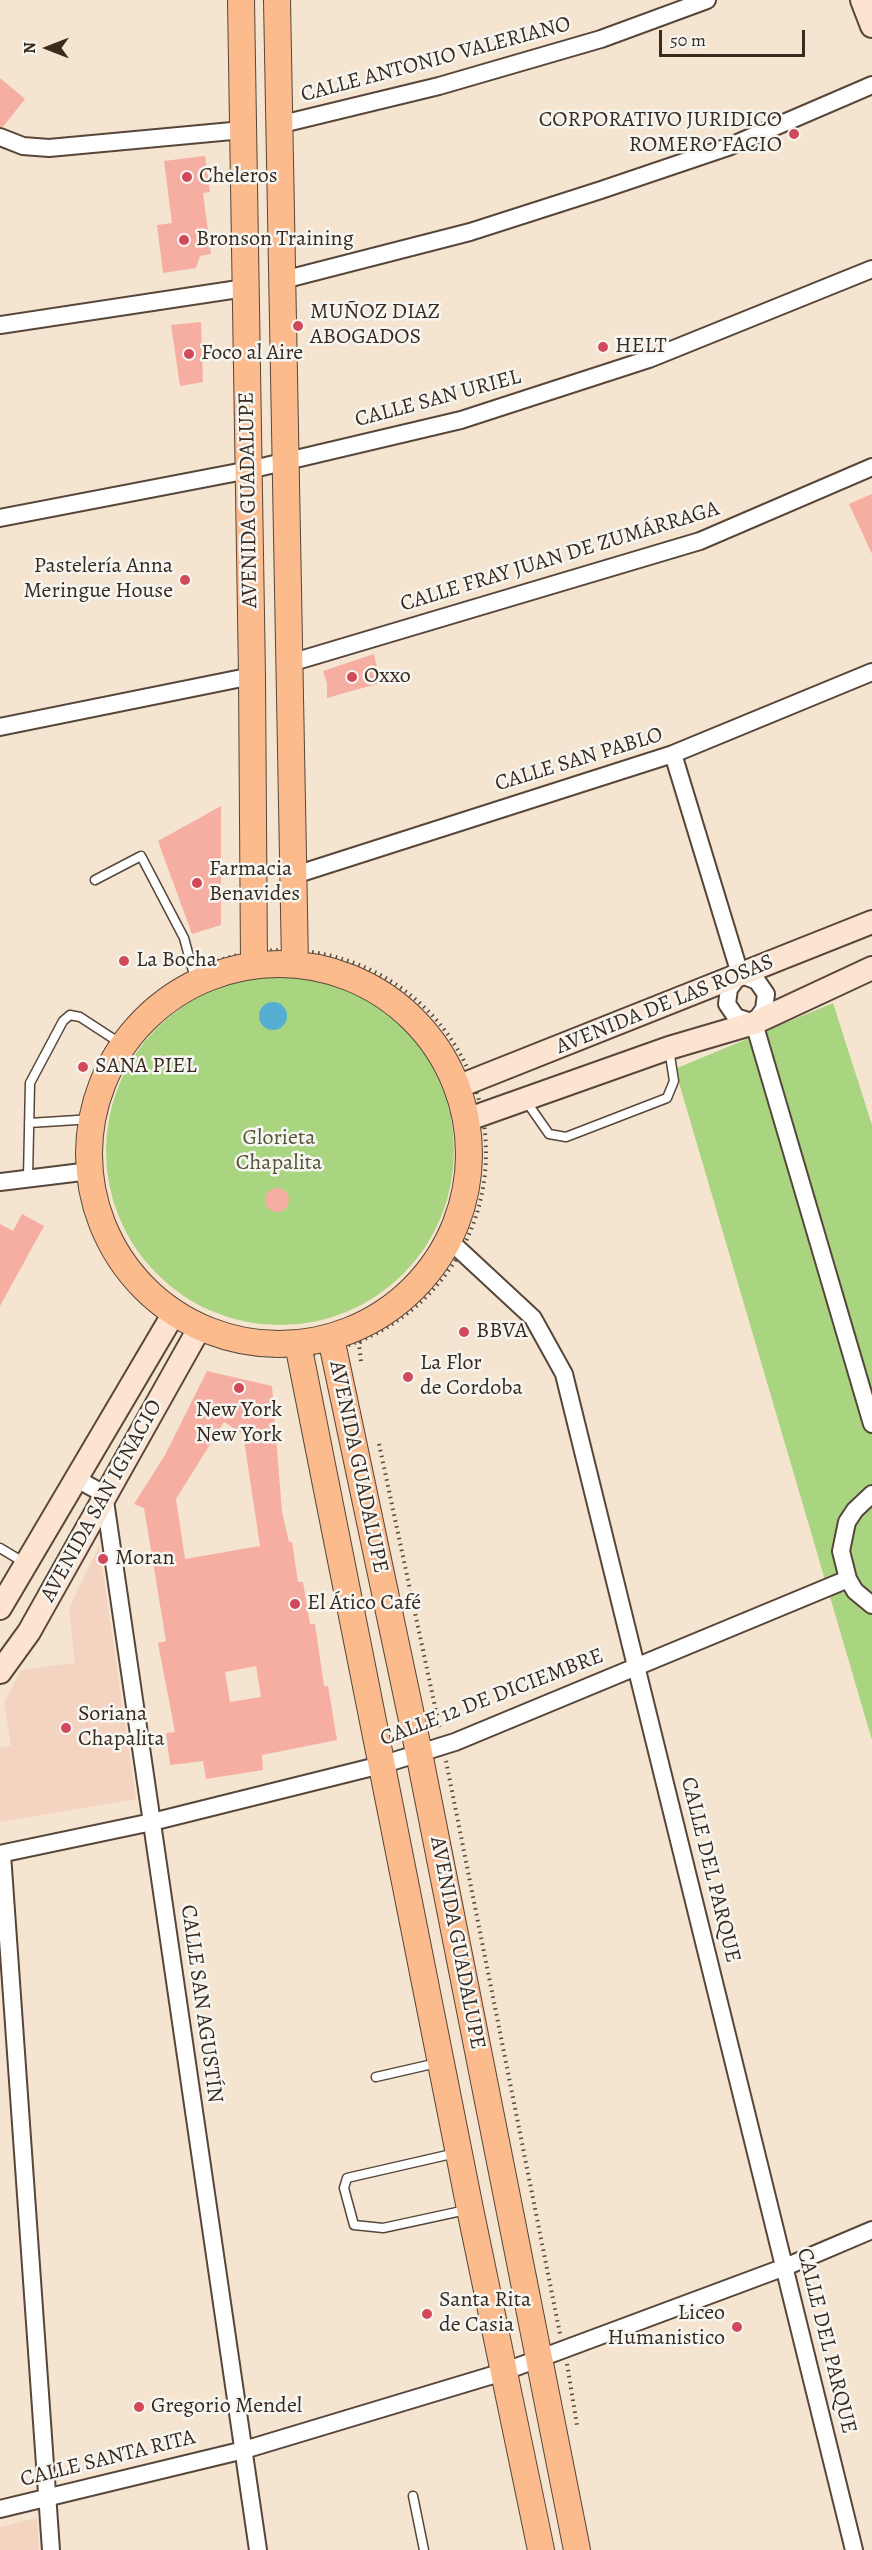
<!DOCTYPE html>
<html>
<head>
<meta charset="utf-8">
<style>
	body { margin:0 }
	#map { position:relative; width:872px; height:2550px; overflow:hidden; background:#f5e4d0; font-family:Alegreya,serif }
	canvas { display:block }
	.north { position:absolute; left:18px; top:18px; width:60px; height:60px; -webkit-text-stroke:4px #f6f6f2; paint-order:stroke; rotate:270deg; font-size:16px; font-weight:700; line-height:24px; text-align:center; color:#3b2a1e }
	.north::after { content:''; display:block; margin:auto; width:21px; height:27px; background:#3b2a1e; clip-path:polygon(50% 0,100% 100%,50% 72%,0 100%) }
	.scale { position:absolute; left:659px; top:30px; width:146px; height:27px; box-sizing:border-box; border:3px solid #3b2a1e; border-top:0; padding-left:8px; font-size:18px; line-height:21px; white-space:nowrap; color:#3b2a1e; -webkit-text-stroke:4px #f6f6f2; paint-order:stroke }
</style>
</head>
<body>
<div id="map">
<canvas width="872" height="2550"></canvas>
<div class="north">N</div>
<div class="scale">50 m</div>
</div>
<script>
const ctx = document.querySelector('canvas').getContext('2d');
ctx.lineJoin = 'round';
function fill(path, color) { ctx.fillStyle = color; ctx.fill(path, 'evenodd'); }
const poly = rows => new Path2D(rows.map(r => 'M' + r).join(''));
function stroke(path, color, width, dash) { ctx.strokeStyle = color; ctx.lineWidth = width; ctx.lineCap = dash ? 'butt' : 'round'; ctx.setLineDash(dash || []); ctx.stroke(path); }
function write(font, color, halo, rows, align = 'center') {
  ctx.font = font + ' Alegreya,serif'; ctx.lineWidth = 5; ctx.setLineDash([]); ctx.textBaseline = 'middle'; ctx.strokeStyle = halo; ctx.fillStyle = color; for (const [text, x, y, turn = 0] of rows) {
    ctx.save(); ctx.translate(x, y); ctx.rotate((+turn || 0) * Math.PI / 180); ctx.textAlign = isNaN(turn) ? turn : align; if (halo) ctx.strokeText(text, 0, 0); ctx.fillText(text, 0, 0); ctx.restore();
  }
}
const built = poly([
	[99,1546,136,1799,0,1822,0,1748,11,1746,4,1703,21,1670,75,1663,69,1608],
	[37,2518,39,2550,0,2550,0,2527]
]);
const green = poly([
	'106 1151a174 174 0 1 1 348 0a174 174 0 1 1-348 0Z',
	[833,1003,872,1125,872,1740,675,1069]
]);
const water = poly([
	'259 1016a14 14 0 1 1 28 0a14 14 0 1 1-28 0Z'
]);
const building = poly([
	[0,78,25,99,3,127,0,127],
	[205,156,210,192,203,193,211,254,200,256,196,268,163,273,157,225,172,223,164,161],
	[201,322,203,382,180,386,171,325],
	[872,494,872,554,849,504],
	[374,654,380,683,327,698,327,683,323,671],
	[221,806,221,925,192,934,158,841],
	'265 1200a12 12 0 1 1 24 0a12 12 0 1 1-24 0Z',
	[22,1214,44,1226,0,1306,0,1224,13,1231],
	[207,1371,272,1386,282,1512,289,1542,292,1542,298,1582,303,1582,310,1624,315,1624,324,1686,328,1686,337,1740,262,1755,263,1770,206,1779,203,1761,170,1765,166,1733,175,1732,158,1643,166,1641,144,1508,134,1504,165,1455],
	[224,1422,243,1434,260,1546,185,1559,176,1499],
	[256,1666,261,1697,230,1702,225,1672]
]);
const path = poly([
	'80 1153a203 203 0 1 1 406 0a203 203 0 1 1-406 0Z',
	[361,1361,359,1344,362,1339],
	[379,1444,440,1730],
	[446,1761,560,2334],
	[567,2364,577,2425]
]);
const lane = poly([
	[95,880,141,856,184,938,196,982],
	[526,1101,549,1134,566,1137,667,1098,674,1081,669,1049],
	[29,1123,93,1119],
	[28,1178,30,1083,63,1021,70,1015,80,1017,123,1045],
	[0,1548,25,1563],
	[376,2077,437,2063],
	[456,2153,347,2178,344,2188,354,2225,383,2228,466,2210],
	[413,2496,424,2550]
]);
const street = poly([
	[278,125,439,86,601,39,707,0],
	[0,137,23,146,49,148,243,130],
	[283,280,470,232,601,190,728,147,872,85],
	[0,325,245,288],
	[0,518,249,470,461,420,649,359,872,269],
	[290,663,700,541,872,467],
	[0,727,252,676],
	[673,754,740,974,757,981,766,994,764,1009,754,1023,872,1424],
	[295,875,673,754,872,672],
	[740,974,729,989,727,1004,736,1017,754,1023],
	[0,1182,90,1171],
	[449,1240,533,1318,564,1374,854,2550],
	[77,1479,104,1494,258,2550],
	[872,1494,855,1510,847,1522,841,1551,848,1579,855,1591,872,1605],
	[0,1854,152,1822,381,1765,455,1742,848,1579],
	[2,1854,51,2550],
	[0,2509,244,2450,503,2372,785,2267,872,2230]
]);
const secondary = poly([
	[862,0,872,26],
	[457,1087,872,922],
	[466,1120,669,1048,754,1023,872,968],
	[0,1608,174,1313],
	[0,1672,29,1632,200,1327]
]);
const primary = poly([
	[241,0,252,676,254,964],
	[277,0,295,963],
	'89 1154a190 190 0 1 1 380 0a190 190 0 1 1-380 0Z',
	[331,1338,419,1753,577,2550],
	[298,1344,470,2209,541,2550]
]);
const markers = [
	[794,134,6,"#d1495b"],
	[187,177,6,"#d1495b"],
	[184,240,6,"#d1495b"],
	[298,326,6,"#d1495b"],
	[603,347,6,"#d1495b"],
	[189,354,6,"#d1495b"],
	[185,580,6,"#d1495b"],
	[352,677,6,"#d1495b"],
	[197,883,6,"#d1495b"],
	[124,961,6,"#d1495b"],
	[83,1067,6,"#d1495b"],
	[464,1332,6,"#d1495b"],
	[408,1377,6,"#d1495b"],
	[239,1388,6,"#d1495b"],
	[103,1559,6,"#d1495b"],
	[295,1604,6,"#d1495b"],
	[66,1728,6,"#d1495b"],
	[427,2314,6,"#d1495b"],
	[737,2327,6,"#d1495b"],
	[139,2407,6,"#d1495b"]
];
const streetNames = [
	["CALLE ANTONIO VALERIANO",436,60,-15],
	["CALLE SAN URIEL",438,399,-15],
	["AVENIDA GUADALUPE",249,500,-91],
	["CALLE FRAY JUAN DE ZUMÁRRAGA",560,557,-17],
	["CALLE SAN PABLO",579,760,-17],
	["AVENIDA DE LAS ROSAS",665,1005,-22],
	["AVENIDA GUADALUPE",358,1467,78],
	["AVENIDA SAN IGNACIO",102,1501,-61],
	["CALLE 12 DE DICIEMBRE",492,1698,-21],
	["CALLE DEL PARQUE",710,1870,76],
	["AVENIDA GUADALUPE",457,1943,79],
	["CALLE SAN AGUSTÍN",201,2004,82],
	["CALLE DEL PARQUE",826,2341,76],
	["CALLE SANTA RITA",108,2459,-14]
];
const poiNames = [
	["CORPORATIVO JURIDICO",782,121,"right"],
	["ROMERO FACIO",782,146,"right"],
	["Cheleros",199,177],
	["Bronson Training",196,240],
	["MUÑOZ DIAZ",310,313],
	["ABOGADOS",310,338],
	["HELT",615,347],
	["Foco al Aire",201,354],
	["Pastelería Anna",173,567,"right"],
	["Meringue House",173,592,"right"],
	["Oxxo",364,677],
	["Farmacia",209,870],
	["Benavides",209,895],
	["La Bocha",136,961],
	["SANA PIEL",95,1067],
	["BBVA",476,1332],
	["La Flor",420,1364],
	["de Cordoba",420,1389],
	["New York",239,1411,"center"],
	["New York",239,1436,"center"],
	["Moran",115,1559],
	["El Ático Café",307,1604],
	["Soriana",78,1715],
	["Chapalita",78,1740],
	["Santa Rita",439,2301],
	["de Casia",439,2326],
	["Liceo",725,2314,"right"],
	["Humanistico",725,2339,"right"],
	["Gregorio Mendel",151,2407]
];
const parkNames = [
	["Glorieta",279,1139],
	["Chapalita",279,1164]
];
fill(built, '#f4d3c1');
fill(green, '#a9d480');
fill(water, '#56aed3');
fill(building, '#f7aea2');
stroke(lane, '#574639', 11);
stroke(street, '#574639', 20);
stroke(secondary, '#574639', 26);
stroke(primary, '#574639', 28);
stroke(path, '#574639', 4, [1.5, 4.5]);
stroke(lane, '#fff', 8);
stroke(street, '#fff', 16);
stroke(secondary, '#fde4d1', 22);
stroke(primary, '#fbbb8d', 26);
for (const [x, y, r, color] of markers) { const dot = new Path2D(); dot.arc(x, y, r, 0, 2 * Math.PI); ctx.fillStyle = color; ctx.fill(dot); stroke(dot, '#f6f6f2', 2); }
write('22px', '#3b2a1e', '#f6f6f2', streetNames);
write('22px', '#3b2a1e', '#f6f6f2', poiNames, 'left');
write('22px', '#565436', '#f6f6f2', parkNames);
</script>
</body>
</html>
